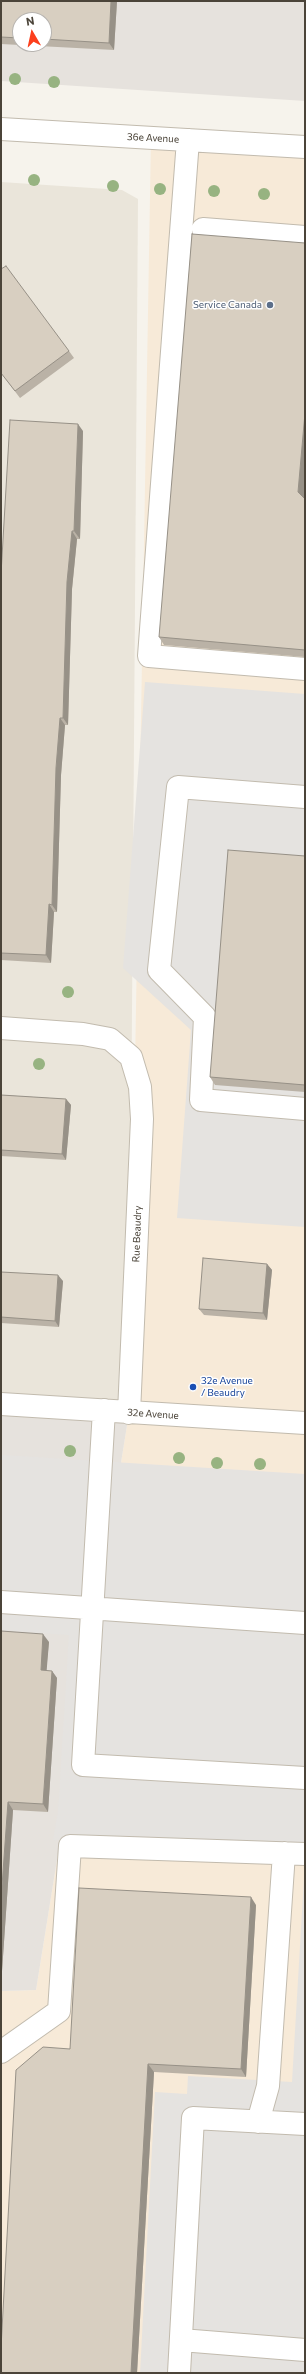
<!DOCTYPE html>
<html>
<head>
<meta charset="utf-8">
<style>
	body { margin:0 }
	#map { position:relative; width:306px; height:2374px; overflow:hidden; background:#f6f3ec; font-family:Commissioner,sans-serif }
	canvas { display:block }
	.frame { position:absolute; inset:0; border:2px solid #4b4439; pointer-events:none }
	.north { position:absolute; left:12px; top:12px; width:40px; height:40px; box-sizing:border-box; background:#fff; border:1px solid #b7b4b0; border-radius:50%; rotate:351deg; font-size:11px; font-weight:700; line-height:16px; text-align:center; color:#4b4439 }
	.north::after { content:''; display:block; margin:auto; width:14px; height:18px; background:#fc3f1d; clip-path:polygon(50% 0,100% 100%,50% 72%,0 100%) }
</style>
</head>
<body>
<div id="map">
<canvas width="306" height="2374"></canvas>
<div class="frame"></div>
<div class="north">N</div>
</div>
<script>
const ctx = document.querySelector('canvas').getContext('2d');
ctx.lineJoin = 'round';
function fill(path, color) { ctx.fillStyle = color; ctx.fill(path, 'evenodd'); }
const poly = rows => new Path2D(rows.map(r => 'M' + r).join(''));
function stroke(path, color, width, dash) { ctx.strokeStyle = color; ctx.lineWidth = width; ctx.lineCap = dash ? 'butt' : 'round'; ctx.setLineDash(dash || []); ctx.stroke(path); }
function write(font, color, halo, rows, align = 'center') {
  ctx.font = font + ' Commissioner,sans-serif'; ctx.lineWidth = 3; ctx.setLineDash([]); ctx.textBaseline = 'middle'; ctx.strokeStyle = halo; ctx.fillStyle = color; for (const [text, x, y, turn = 0] of rows) {
    ctx.save(); ctx.translate(x, y); ctx.rotate((+turn || 0) * Math.PI / 180); ctx.textAlign = isNaN(turn) ? turn : align; if (halo) ctx.strokeText(text, 0, 0); ctx.fillText(text, 0, 0); ctx.restore();
  }
}
const residential = poly([
	[1,182,122,190,138,199,129,1413,1,1404]
]);
const commercial = poly([
	[151,138,305,147,305,2373,1,2373,1,1991,36,1990,129,1413]
]);
const industrial = poly([
	[1,1,305,1,305,101,1,81],
	[20,20,44,20,44,44,20,44],
	[1,1404,129,1413,36,1990,1,1991]
]);
const parking = poly([
	[145,682,305,694,305,1227,177,1218,191,1030,123,968],
	[1,1455,305,1474,305,1852,53,1840,58,1812,69,1635,1,1630],
	[305,1861,305,2373,140,2373,155,2092,187,2094,188,2076,292,2082]
]);
const minor = poly([
	[1,129,305,147],
	[188,140,149,656,305,669],
	[203,229,305,237],
	[305,797,178,787,159,970,205,1017,201,1100,305,1109],
	[1,1028,83,1034,110,1039,131,1057,140,1087,142,1119,129,1413],
	[1,1404,305,1423],
	[104,1410,83,1765,305,1778],
	[1,1602,305,1623],
	[1,2052,59,2011,70,1846,305,1854],
	[258,2122,268,2086,284,1853],
	[181,2340,305,2350],
	[179,2373,193,2118,305,2124]
]);
const trees = [
	[15,79],
	[54,82],
	[34,180],
	[113,186],
	[160,189],
	[214,191],
	[264,194],
	[68,992],
	[39,1064],
	[70,1451],
	[179,1458],
	[217,1463],
	[260,1464]
];
const wall = poly([
	[1,1,117,1,114,50,1,44],
	[20,20,44,20,44,44,20,44],
	[305,243,305,484,304,498,305,499,305,657,164,645,159,637],
	[69,351,74,358,20,398,1,373],
	[83,431,80,539,77,539,72,589,68,725,65,725,61,775,57,912,54,912,51,963,1,960,1,574],
	[305,856,305,1092,215,1085,210,1077],
	[1,1095,66,1099,71,1105,66,1160,1,1156],
	[267,1264,272,1270,267,1320,204,1315,199,1309],
	[1,1272,63,1281,59,1327,1,1323],
	[1,1631,49,1642,46,1671,52,1671,57,1678,48,1812,13,1810,2,1971,1,1971],
	[256,1905,246,2077,154,2072,137,2373,1,2373,70,2049]
]);
const shadedWall = poly([
	[111,1,117,1,114,50,109,43],
	[305,413,305,484,304,500,298,492],
	[78,424,83,431,80,539,74,531],
	[72,531,77,539,72,589,68,725,63,718,67,582],
	[60,718,65,725,61,775,57,912,52,905,56,768],
	[49,904,54,912,51,963,46,955],
	[66,1099,71,1105,66,1160,62,1154],
	[267,1264,272,1270,267,1320,263,1313],
	[58,1275,63,1281,59,1327,55,1321],
	[43,1634,49,1642,46,1678,41,1670],
	[52,1671,57,1678,48,1812,43,1804],
	[8,1802,13,1810,2,1971,1,1970,1,1900],
	[251,1897,256,1905,246,2077,241,2069],
	[148,2064,154,2072,137,2373,131,2373]
]);
const building = poly([
	[1,1,111,1,109,43,44,39,44,20,20,20,20,38,1,37,1,1],
	[192,234,305,243,305,413,298,492,305,499,305,650,159,637,192,234],
	[6,266,69,351,15,391,1,373,1,269,6,266],
	[10,420,78,424,74,531,72,531,67,582,63,718,60,718,56,768,52,905,49,904,46,955,1,953,1,574,10,420],
	[228,850,305,856,305,1085,210,1077,228,850],
	[1,1095,66,1099,62,1154,1,1150,1,1095],
	[203,1258,267,1264,263,1313,199,1309,203,1258],
	[1,1272,58,1275,55,1321,1,1317,1,1272],
	[1,1631,43,1634,41,1670,52,1671,43,1804,8,1802,1,1900,1,1631],
	[79,1888,251,1897,241,2069,148,2064,131,2373,1,2373,1,2348,16,2070,43,2047,70,2049,79,1888]
]);
const markers = [
	[270,305,4,"#5c6f8a"],
	[193,1387,4,"#1a4fb4"]
];
const streetNames = [
	["36e Avenue",153,138,3],
	["Rue Beaudry",137,1234,-88],
	["32e Avenue",153,1414,4]
];
const serviceNames = [
	["Service Canada",262,305]
];
const transitNames = [
	["32e Avenue",201,1381],
	["/ Beaudry",201,1393]
];
fill(residential, '#eae5da');
fill(commercial, '#f7ead8');
fill(industrial, '#e6e2dd');
fill(parking, '#e5e3e0');
stroke(minor, '#c2bbae', 24);
stroke(minor, '#fff', 22);
ctx.fillStyle = '#97b381';
for (const [x, y] of trees) { ctx.beginPath(); ctx.arc(x, y, 6, 0, 2 * Math.PI); ctx.fill(); }
fill(wall, '#bab2a6');
fill(shadedWall, '#979187');
fill(building, '#d8cfc1');
stroke(building, '#979187', 1);
for (const [x, y, r, color] of markers) { const dot = new Path2D(); dot.arc(x, y, r, 0, 2 * Math.PI); ctx.fillStyle = color; ctx.fill(dot); stroke(dot, '#fff', 1.5); }
write('10px', '#4b4439', '#fff', streetNames);
write('10px', '#4e5e75', '#fff', serviceNames, 'right');
write('10px', '#164399', '#fff', transitNames, 'left');
</script>
</body>
</html>
